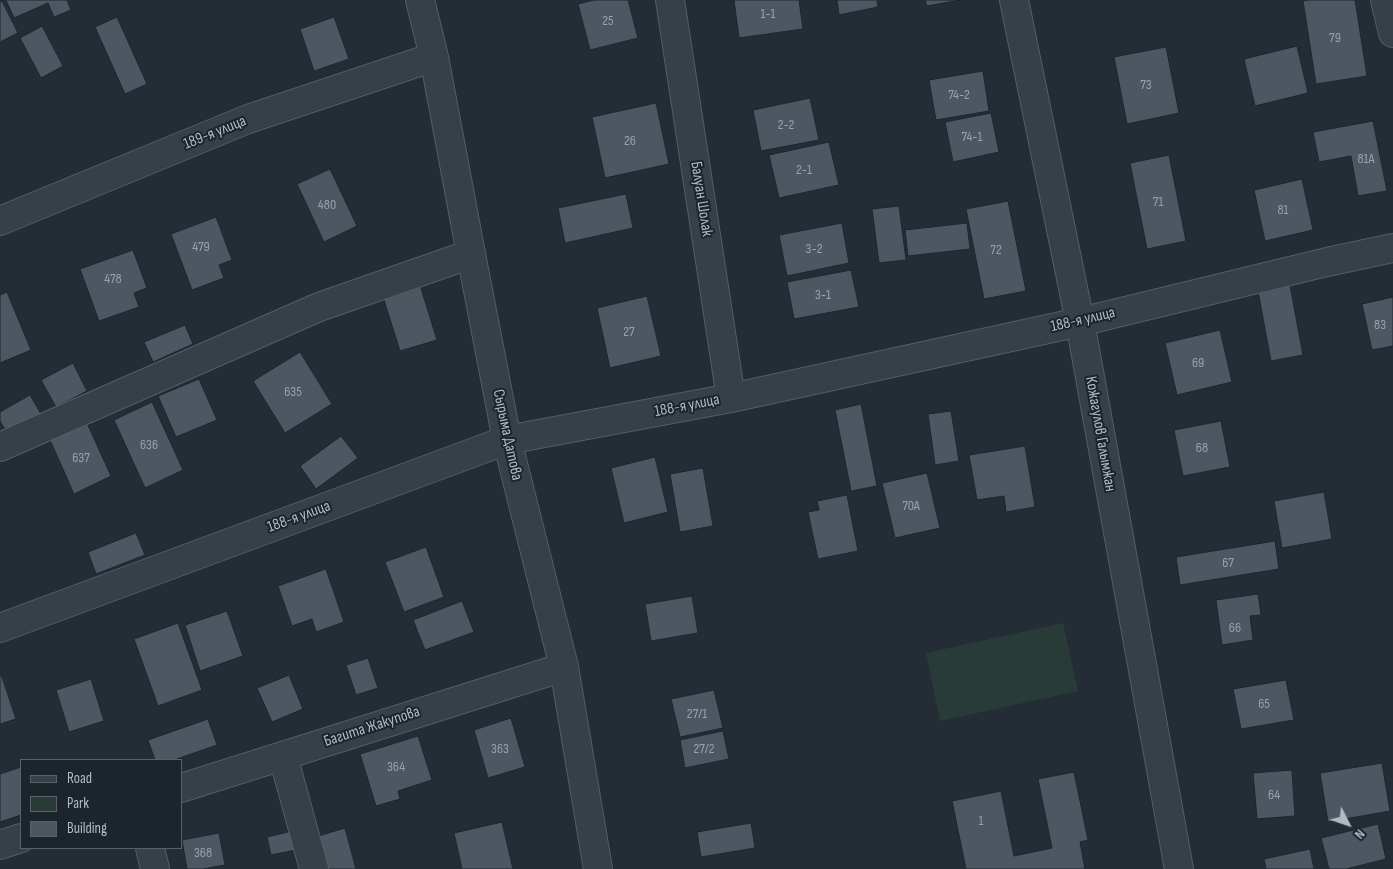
<!DOCTYPE html>
<html>
<head>
<meta charset="utf-8">
<style>
	body { margin:0 }
	#map { position:relative; width:1393px; height:869px; overflow:hidden; background:#242d36; font-family:"Sofia Sans Condensed",sans-serif }
	canvas { display:block }
	.legend { position:absolute; left:20px; top:759px; width:162px; height:90px; box-sizing:border-box; background:#1c242c; border:1px solid #586068; margin:0; padding:6px 9px; list-style:none; font-size:15px; color:#b2bac3 }
	.legend li { display:flex; align-items:center; gap:10px; height:25px }
	.legend b { width:25px; border:1px solid #586068 }
	.north { position:absolute; left:1323px; top:799px; width:50px; height:50px; -webkit-text-stroke:4px #1c242c; paint-order:stroke; rotate:131deg; font-size:14px; font-weight:700; line-height:20px; text-align:center; color:#b2bac3 }
	.north::after { content:''; display:block; margin:auto; width:18px; height:22px; background:#b2bac3; clip-path:polygon(50% 0,100% 100%,50% 72%,0 100%) }
</style>
</head>
<body>
<div id="map">
<canvas width="1393" height="869"></canvas>
<ul class="legend">
<li><b style="height:6px;background:#373f47"></b>Road</li>
<li><b style="height:14px;background:#283b39"></b>Park</li>
<li><b style="height:14px;background:#4c5762"></b>Building</li>
</ul>
<div class="north">N</div>
</div>
<script>
const ctx = document.querySelector('canvas').getContext('2d');
ctx.lineJoin = 'round';
function fill(path, color) { ctx.fillStyle = color; ctx.fill(path, 'evenodd'); }
const poly = rows => new Path2D(rows.map(r => 'M' + r).join(''));
function stroke(path, color, width, dash) { ctx.strokeStyle = color; ctx.lineWidth = width; ctx.lineCap = dash ? 'butt' : 'round'; ctx.setLineDash(dash || []); ctx.stroke(path); }
function write(font, color, halo, rows, align = 'center') {
  ctx.font = font + ' "Sofia Sans Condensed",sans-serif'; ctx.lineWidth = 4; ctx.setLineDash([]); ctx.textBaseline = 'middle'; ctx.strokeStyle = halo; ctx.fillStyle = color; for (const [text, x, y, turn = 0] of rows) {
    ctx.save(); ctx.translate(x, y); ctx.rotate((+turn || 0) * Math.PI / 180); ctx.textAlign = isNaN(turn) ? turn : align; if (halo) ctx.strokeText(text, 0, 0); ctx.fillText(text, 0, 0); ctx.restore();
  }
}
const green = poly([
	[1063,623,1078,691,940,721,926,653]
]);
const building = poly([
	[6,0,67,0,71,10,54,17,48,3,14,18,6,0],
	[594,0,628,0,638,38,590,50,578,4,594,0],
	[734,0,799,0,803,29,739,38,734,0],
	[837,0,877,0,878,7,839,15,837,0],
	[925,0,961,0,927,6,925,0],
	[1308,0,1355,0,1367,76,1316,84,1303,1,1308,0],
	[2,1,18,33,0,42,0,2,2,1],
	[117,17,147,84,125,94,95,27,117,17],
	[334,17,349,59,314,71,300,29,334,17],
	[42,26,63,66,41,78,20,38,42,26],
	[1297,46,1308,93,1255,106,1244,59,1297,46],
	[1166,47,1179,113,1127,124,1114,57,1166,47],
	[983,71,989,111,936,120,929,80,983,71],
	[810,98,819,140,761,151,753,110,810,98],
	[656,103,669,164,605,178,592,117,656,103],
	[991,113,999,152,953,162,945,122,991,113],
	[1373,121,1387,191,1358,196,1351,156,1319,162,1313,132,1373,121],
	[829,142,839,185,779,198,769,155,829,142],
	[1169,155,1186,241,1147,249,1130,163,1169,155],
	[330,169,357,226,324,242,297,184,330,169],
	[1302,179,1313,230,1265,241,1254,190,1302,179],
	[626,194,633,228,565,243,558,208,626,194],
	[1008,201,1026,291,984,299,966,209,1008,201],
	[899,206,906,260,879,263,872,209,899,206],
	[216,217,232,260,219,265,224,278,192,290,171,234,216,217],
	[842,223,849,263,787,276,779,235,842,223],
	[967,223,970,249,908,256,905,230,967,223],
	[133,250,147,288,134,293,139,307,99,321,80,269,133,250],
	[851,270,859,307,794,319,787,282,851,270],
	[1289,280,1303,355,1271,361,1257,286,1289,280],
	[420,285,437,340,400,351,383,297,420,285],
	[7,292,31,350,0,363,0,295,7,292],
	[647,296,661,356,610,368,597,308,647,296],
	[1393,297,1393,346,1372,350,1362,304,1393,297],
	[185,325,193,344,153,362,144,342,185,325],
	[1220,330,1232,382,1177,395,1165,343,1220,330],
	[300,352,332,404,285,433,253,381,300,352],
	[73,363,87,391,56,407,41,380,73,363],
	[199,379,217,420,176,437,158,396,199,379],
	[30,395,41,414,7,433,0,421,0,412,30,395],
	[152,402,183,470,145,488,114,420,152,402],
	[861,404,877,486,851,491,835,410,861,404],
	[951,411,959,461,935,465,928,414,951,411],
	[1221,421,1230,467,1183,476,1174,430,1221,421],
	[87,423,111,476,74,494,50,440,87,423],
	[341,436,358,458,316,489,300,466,341,436],
	[1025,446,1035,507,1006,512,1004,496,977,500,969,455,1025,446],
	[655,457,668,512,624,523,611,468,655,457],
	[703,468,713,526,680,532,670,474,703,468],
	[927,473,940,528,895,538,882,483,927,473],
	[1324,492,1332,539,1282,548,1274,501,1324,492],
	[847,495,858,551,818,559,808,512,819,510,817,501,847,495],
	[136,533,145,555,96,574,88,552,136,533],
	[1275,541,1279,569,1180,585,1176,557,1275,541],
	[426,547,444,597,404,612,385,562,426,547],
	[326,569,344,622,316,632,312,619,292,626,278,586,326,569],
	[1258,594,1261,615,1250,616,1253,640,1222,645,1216,600,1258,594],
	[692,596,698,633,651,641,645,604,692,596],
	[462,601,474,632,425,650,413,620,462,601],
	[227,611,243,656,200,671,185,625,227,611],
	[178,623,202,690,158,706,134,639,178,623],
	[368,658,378,688,356,695,346,665,368,658],
	[1,674,16,719,0,724,0,675,1,674],
	[289,675,303,709,272,722,257,688,289,675],
	[91,679,104,721,69,732,56,690,91,679],
	[1286,680,1294,720,1241,729,1233,689,1286,680],
	[714,690,723,728,680,737,671,699,714,690],
	[511,718,525,767,488,778,474,730,511,718],
	[208,719,217,745,174,760,155,760,148,740,208,719],
	[723,731,729,759,685,768,680,740,723,731],
	[418,736,432,780,398,791,400,799,376,806,360,754,418,736],
	[1382,763,1390,811,1328,822,1320,773,1382,763],
	[21,767,21,815,0,822,0,774,21,767],
	[1292,770,1295,816,1257,819,1253,773,1292,770],
	[1074,772,1088,840,1080,842,1085,869,966,869,952,801,1001,791,1014,856,1052,848,1038,779,1074,772],
	[502,822,513,869,462,869,454,833,502,822],
	[751,823,755,848,701,857,697,832,751,823],
	[1378,824,1386,859,1346,869,1329,869,1321,838,1378,824],
	[345,828,356,869,323,869,315,837,345,828],
	[292,831,296,850,271,855,267,837,292,831],
	[219,833,225,865,203,869,187,869,182,840,219,833],
	[1310,849,1314,869,1266,869,1264,859,1310,849]
]);
const minor = poly([
	[420,0,434,57,471,254,507,440,564,667,598,869],
	[670,0,731,398],
	[1014,0,1080,322,1179,869],
	[1385,0,1393,33],
	[0,221,248,119,434,57],
	[0,447,319,307,471,254],
	[0,628,507,440,731,398,1080,322,1327,262,1393,248],
	[283,756,314,869],
	[181,788,564,667],
	[0,845,21,838],
	[150,848,155,869]
]);
const numberNames = [
	["1-1",768,14],
	["25",608,21],
	["79",1335,38],
	["73",1146,85],
	["74-2",959,95],
	["2-2",786,125],
	["74-1",972,137],
	["26",630,141],
	["81А",1366,159],
	["2-1",804,170],
	["71",1158,202],
	["480",327,205],
	["81",1283,210],
	["479",201,247],
	["3-2",814,249],
	["72",996,250],
	["478",113,279],
	["3-1",823,295],
	["83",1380,325],
	["27",629,332],
	["69",1198,363],
	["635",293,392],
	["636",149,445],
	["68",1202,448],
	["637",81,458],
	["70А",911,506],
	["67",1228,563],
	["66",1235,628],
	["65",1264,704],
	["27/1",697,714],
	["363",500,749],
	["27/2",704,749],
	["364",396,767],
	["64",1274,795],
	["1",981,821],
	["368",203,853]
];
const streetNames = [
	["189-я улица",215,133,-22],
	["Балуан Шолак",701,199,81],
	["188-я улица",1083,320,-13],
	["188-я улица",687,406,-11],
	["Кожагулов Галымжан",1100,434,80],
	["Сырыма Датова",507,435,78],
	["188-я улица",299,517,-20],
	["Багита Жакупова",372,727,-18]
];
fill(green, '#283b39');
fill(building, '#4c5762');
stroke(building, '#1e262e', 1);
stroke(minor, '#555d65', 30);
stroke(minor, '#373f47', 28);
write('14px', '#98a1ab', null, numberNames);
write('16px', '#b2bac3', '#1c242c', streetNames);
</script>
</body>
</html>
